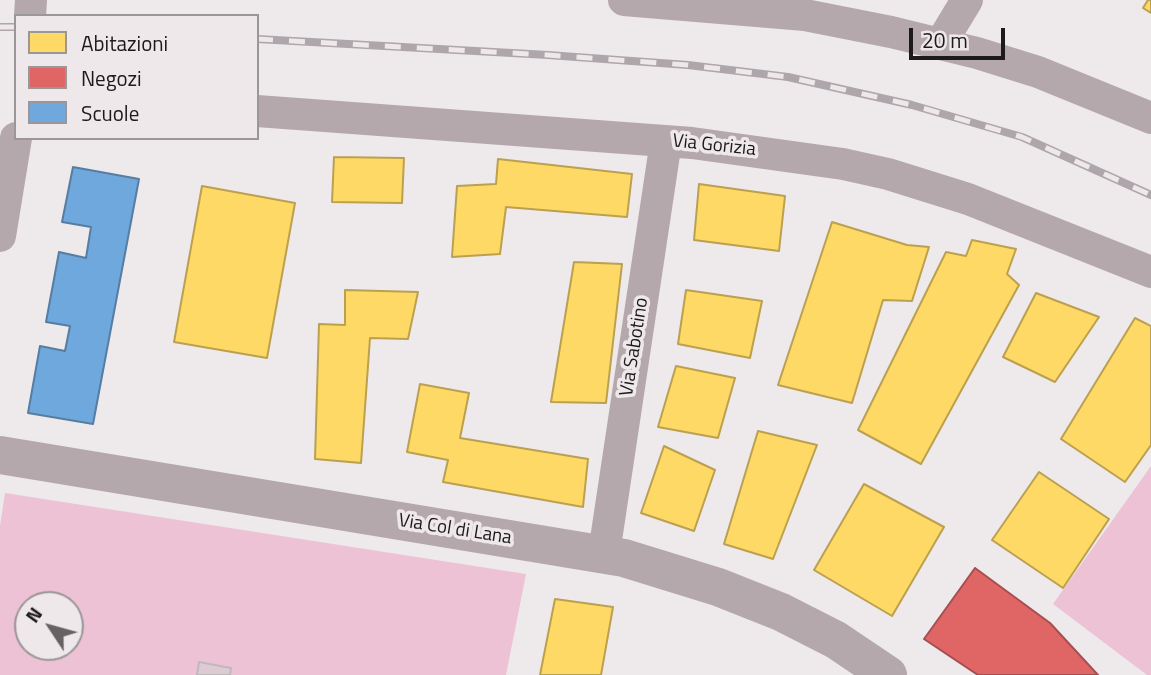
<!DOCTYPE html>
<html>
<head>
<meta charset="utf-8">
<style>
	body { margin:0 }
	#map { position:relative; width:1151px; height:675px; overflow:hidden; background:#eee9eb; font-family:"Titillium Web",sans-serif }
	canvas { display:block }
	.legend { position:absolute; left:14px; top:14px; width:245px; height:126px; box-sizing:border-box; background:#efe8eb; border:2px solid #9b9698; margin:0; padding:9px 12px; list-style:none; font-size:21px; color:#1c1a1b }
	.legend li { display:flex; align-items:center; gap:14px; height:35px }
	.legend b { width:35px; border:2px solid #9b9698 }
	.north { position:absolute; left:14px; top:591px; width:70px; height:70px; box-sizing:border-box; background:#efe8eb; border:2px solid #9b9698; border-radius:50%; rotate:306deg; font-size:19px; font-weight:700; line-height:28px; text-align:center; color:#1c1a1b }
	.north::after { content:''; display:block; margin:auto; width:24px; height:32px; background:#666264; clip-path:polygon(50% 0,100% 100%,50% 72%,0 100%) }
	.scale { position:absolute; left:909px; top:28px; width:96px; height:32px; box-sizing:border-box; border:4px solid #1c1a1b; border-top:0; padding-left:9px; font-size:21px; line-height:24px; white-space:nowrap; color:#1c1a1b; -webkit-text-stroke:5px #efe8eb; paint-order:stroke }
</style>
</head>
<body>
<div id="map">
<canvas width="1151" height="675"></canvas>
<ul class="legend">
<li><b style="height:19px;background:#ffd966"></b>Abitazioni</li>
<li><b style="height:19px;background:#e06666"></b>Negozi</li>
<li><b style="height:19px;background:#6fa8dc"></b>Scuole</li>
</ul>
<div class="north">N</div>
<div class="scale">20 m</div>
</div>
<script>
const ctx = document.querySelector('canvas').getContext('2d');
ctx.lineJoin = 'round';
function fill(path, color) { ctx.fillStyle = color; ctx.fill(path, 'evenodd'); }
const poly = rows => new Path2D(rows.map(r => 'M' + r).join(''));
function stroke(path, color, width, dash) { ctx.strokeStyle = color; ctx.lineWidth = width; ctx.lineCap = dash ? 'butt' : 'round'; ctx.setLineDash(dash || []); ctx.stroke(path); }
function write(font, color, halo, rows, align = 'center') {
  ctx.font = font + ' "Titillium Web",sans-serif'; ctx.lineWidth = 7; ctx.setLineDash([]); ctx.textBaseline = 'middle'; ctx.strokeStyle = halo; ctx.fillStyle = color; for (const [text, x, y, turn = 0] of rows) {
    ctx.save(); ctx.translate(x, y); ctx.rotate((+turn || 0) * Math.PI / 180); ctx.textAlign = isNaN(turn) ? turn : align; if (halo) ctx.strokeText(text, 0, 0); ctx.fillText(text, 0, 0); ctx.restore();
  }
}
const green = poly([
	[1151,466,1151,675,1147,675,1053,604],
	[5,493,526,574,506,675,0,675,0,526],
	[28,605,70,605,70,647,28,647]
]);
const homes = poly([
	[1148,0,1151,0,1151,13,1143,8,1148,0],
	[334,157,404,158,402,203,332,202,334,157],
	[498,159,632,174,627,217,506,207,500,254,452,257,457,186,496,184,498,159],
	[699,184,785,196,779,251,694,240,699,184],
	[202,186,295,203,267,358,174,342,202,186],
	[832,222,907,245,929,247,912,301,883,300,852,403,778,385,832,222],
	[972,240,1016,249,1007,274,1019,285,921,464,858,430,946,252,966,256,972,240],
	[574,262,622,264,606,403,551,402,574,262],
	[345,290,418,292,408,339,370,338,361,463,315,459,319,324,345,325,345,290],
	[686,290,762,301,750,358,678,344,686,290],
	[1036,293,1099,317,1055,382,1003,357,1036,293],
	[1135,318,1151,326,1151,445,1125,482,1061,439,1135,318],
	[676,366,735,378,718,438,658,427,676,366],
	[420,384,469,393,460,438,588,459,583,507,443,482,448,460,407,452,420,384],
	[758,431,817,445,773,559,724,544,758,431],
	[664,446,715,470,694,531,641,513,664,446],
	[1039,472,1109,519,1063,588,992,540,1039,472],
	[864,484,944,527,892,616,814,570,864,484],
	[555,599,613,607,601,675,540,675,555,599]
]);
const shops = poly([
	[975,568,1050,623,1098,675,978,675,924,639,975,568]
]);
const schools = poly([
	[73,167,139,179,93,424,28,413,40,346,65,351,70,326,46,322,59,252,86,258,91,227,62,222,73,167]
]);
const building = poly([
	[199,662,231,668,230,675,197,675,199,662]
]);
const minor = poly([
	[624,0,805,15,891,32,977,53,1038,72,1151,118],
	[30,16,31,0],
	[941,43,967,0],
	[257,111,692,143,843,164,888,174,968,199,1151,272],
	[0,236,16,138],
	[604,553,666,141]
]);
const tertiary = poly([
	[0,455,624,558,718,587,781,612,836,640,888,675]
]);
const rail = poly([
	[0,27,16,27],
	[257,39,548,55,688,65,788,77,912,105,1022,137,1151,195]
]);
const streetNames = [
	["Via Gorizia",714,146,6],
	["Via Sabotino",635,347,-81],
	["Via Col di Lana",455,530,9]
];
fill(green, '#edc2d5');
fill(homes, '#ffd966');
stroke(homes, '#bba050', 2);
fill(shops, '#e06666');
stroke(shops, '#a54f50', 2);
fill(schools, '#6fa8dc');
stroke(schools, '#567da2', 2);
fill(building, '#dfcad3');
stroke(building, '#bebabc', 2);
stroke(minor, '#b5a8ad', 32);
stroke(tertiary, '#b5a8ad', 38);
stroke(rail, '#aea6aa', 8);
stroke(rail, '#efe8eb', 5, [16]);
write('19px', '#1c1a1b', '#efe8eb', streetNames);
</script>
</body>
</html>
